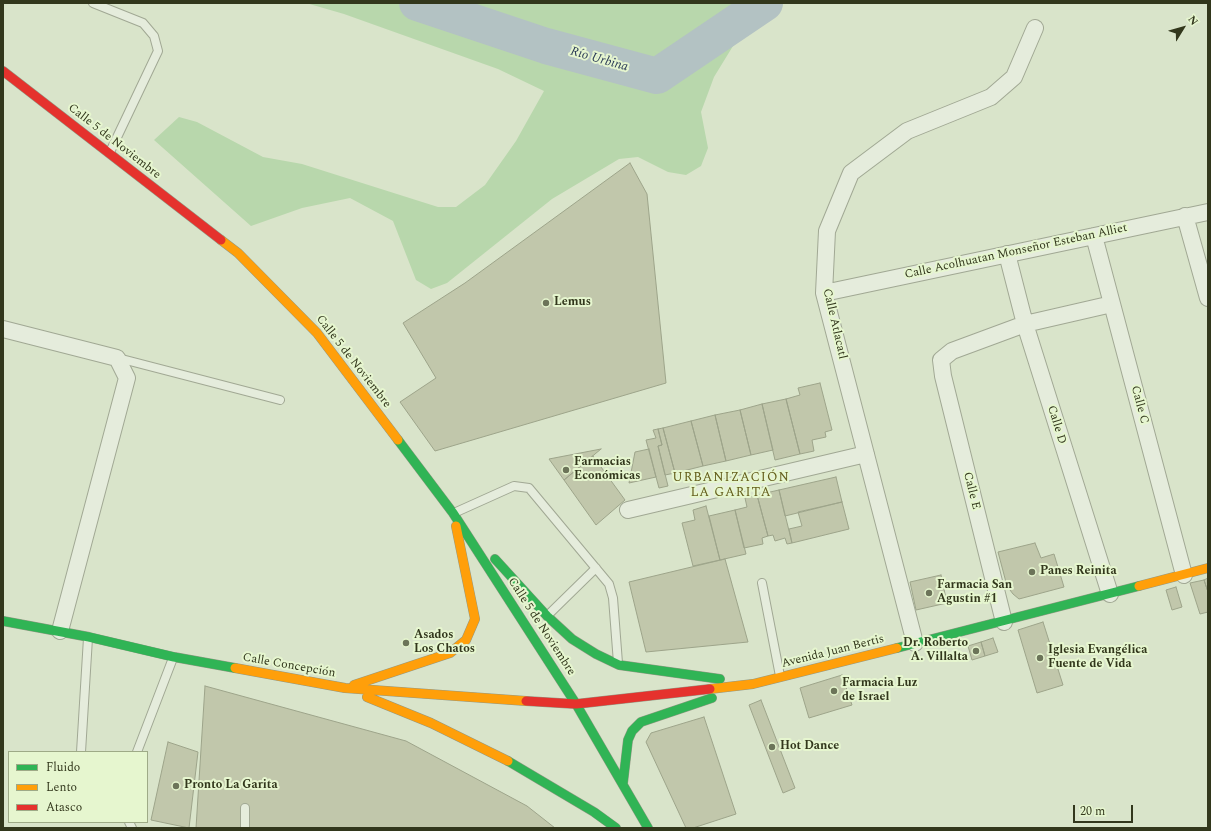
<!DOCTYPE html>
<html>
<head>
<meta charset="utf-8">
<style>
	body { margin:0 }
	#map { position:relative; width:1211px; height:831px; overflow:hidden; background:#d9e4ca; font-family:Spectral,serif }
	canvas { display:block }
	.frame { position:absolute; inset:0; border:4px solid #32371c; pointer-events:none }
	.legend { position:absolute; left:8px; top:751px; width:140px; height:72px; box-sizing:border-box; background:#e6f6cf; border:1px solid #9eaa87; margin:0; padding:5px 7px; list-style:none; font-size:12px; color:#32371c }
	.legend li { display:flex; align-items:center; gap:8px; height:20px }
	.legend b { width:20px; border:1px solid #9eaa87 }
	.north { position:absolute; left:1163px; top:8px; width:40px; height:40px; -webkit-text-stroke:3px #e6f6cf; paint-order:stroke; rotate:53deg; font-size:11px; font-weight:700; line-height:16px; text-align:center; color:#32371c }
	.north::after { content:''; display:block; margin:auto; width:14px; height:18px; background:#32371c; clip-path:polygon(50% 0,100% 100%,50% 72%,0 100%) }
	.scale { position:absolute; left:1073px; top:805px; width:60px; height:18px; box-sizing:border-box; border:2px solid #32371c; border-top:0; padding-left:5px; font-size:12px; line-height:14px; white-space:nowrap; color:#32371c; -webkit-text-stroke:3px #e6f6cf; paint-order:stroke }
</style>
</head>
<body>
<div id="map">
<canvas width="1211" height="831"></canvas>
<div class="frame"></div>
<ul class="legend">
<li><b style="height:5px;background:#30b455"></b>Fluido</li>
<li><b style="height:5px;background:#ff9f0a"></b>Lento</li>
<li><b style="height:5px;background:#e5322d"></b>Atasco</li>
</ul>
<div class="north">N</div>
<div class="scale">20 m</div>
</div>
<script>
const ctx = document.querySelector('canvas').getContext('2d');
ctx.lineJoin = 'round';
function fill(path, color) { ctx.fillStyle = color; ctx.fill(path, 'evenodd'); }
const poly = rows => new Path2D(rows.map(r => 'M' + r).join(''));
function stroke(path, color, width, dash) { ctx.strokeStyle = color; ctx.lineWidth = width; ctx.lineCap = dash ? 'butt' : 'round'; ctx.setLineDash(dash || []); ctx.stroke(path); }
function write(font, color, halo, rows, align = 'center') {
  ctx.font = font + ' Spectral,serif'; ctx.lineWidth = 4; ctx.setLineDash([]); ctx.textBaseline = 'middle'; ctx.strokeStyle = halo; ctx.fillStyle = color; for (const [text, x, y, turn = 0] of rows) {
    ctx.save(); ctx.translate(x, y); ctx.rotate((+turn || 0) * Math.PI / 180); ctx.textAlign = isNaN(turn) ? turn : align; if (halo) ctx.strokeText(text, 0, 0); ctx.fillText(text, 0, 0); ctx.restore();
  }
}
const green = poly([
	[306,3,778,3,761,23,733,46,714,77,701,112,708,148,701,166,686,175,668,172,638,157,619,159,552,199,447,283,431,289,416,280,393,221,350,198,302,208,251,226,154,140,179,117,197,122,263,157,302,164,438,207,456,207,485,185,516,141,544,91,498,69,344,14]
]);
const river = poly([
	[417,3,546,46,657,76,765,3]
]);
const building = poly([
	[630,163,647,194,666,383,435,451,400,402,436,378,403,323,465,283,630,163],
	[820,383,832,430,825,432,826,437,812,440,814,451,800,454,786,399,800,395,798,388,820,383],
	[786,399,800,454,775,460,762,404,786,399],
	[762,404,773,450,751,455,740,410,762,404],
	[740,410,751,455,726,461,715,415,740,410],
	[715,415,726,461,703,466,691,421,715,415],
	[691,421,703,466,675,473,663,428,691,421],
	[663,428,675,473,665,475,658,446,662,445,658,429,663,428],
	[658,429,662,445,658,446,668,486,659,488,646,440,656,438,653,430,658,429],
	[601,449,564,480,549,459,601,449],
	[649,449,656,477,629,483,635,452,649,449],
	[593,456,625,500,596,525,564,480,593,456],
	[836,477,842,502,785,516,779,490,836,477],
	[779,490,792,543,787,544,785,538,775,541,773,535,768,536,757,495,779,490],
	[757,495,768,536,762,538,763,544,744,548,735,510,747,507,745,498,757,495],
	[842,502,849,529,792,543,789,529,802,526,798,512,842,502],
	[706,506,720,560,693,566,682,523,695,520,693,510,706,506],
	[735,510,746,554,720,560,709,516,735,510],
	[1035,543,1041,558,1054,554,1064,587,1019,599,1013,594,1007,586,998,552,1035,543],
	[725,559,748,642,646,652,629,582,725,559],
	[941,575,947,603,916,610,910,582,941,575],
	[1208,578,1208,592,1204,580,1208,578],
	[1204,580,1208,592,1208,612,1200,614,1190,583,1204,580],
	[1176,587,1182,607,1172,610,1166,590,1176,587],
	[1043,622,1063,685,1037,693,1018,630,1043,622],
	[993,638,998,652,985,656,981,642,993,638],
	[981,642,985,656,972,660,968,646,981,642],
	[842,675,852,705,809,718,800,688,842,675],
	[205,686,406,741,527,806,555,828,196,828,205,686],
	[761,700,795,788,783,793,749,705,761,700],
	[704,717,736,814,693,828,686,828,646,742,651,733,704,717],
	[168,742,198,752,189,828,151,820,168,742]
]);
const lane = poly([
	[93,3,143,23,154,36,158,51,110,152],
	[118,358,280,400],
	[454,513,514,486,529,488,609,584,613,598,618,663],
	[762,583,780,676],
	[548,615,596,568],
	[81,752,88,638],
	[137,752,173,658],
	[129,822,132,828],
	[245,828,245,808]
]);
const street = poly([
	[1185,216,1208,298],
	[1094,236,1184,575],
	[1007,254,1025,324,1110,594],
	[824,293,1208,212],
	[3,329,117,358,127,378,60,631],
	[628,510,866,454],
	[1004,622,943,376,941,360,952,351,1025,324,1112,304],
	[915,643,824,293,827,231,851,173,907,131,991,97,1014,77,1035,28]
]);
const fast = poly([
	[398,440,453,513,576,704,648,828],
	[495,559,547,616,572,639,596,654,619,665,720,679],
	[3,621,89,637,174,657,235,668],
	[897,648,1139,586],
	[508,761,594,812,616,828],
	[623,783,628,740,632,731,641,722,712,698]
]);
const slow = poly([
	[221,240,238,253,317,333,398,440],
	[1139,586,1208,568],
	[235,668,345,688,526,701],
	[354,685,450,653,466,640,475,619,456,526],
	[710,689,753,684,897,648],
	[367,697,431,723,508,761]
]);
const jam = poly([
	[3,71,221,240],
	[526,701,576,704,710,689]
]);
const markers = [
	[546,303,4,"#6c7459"],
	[566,470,4,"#6c7459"],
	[1032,572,4,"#6c7459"],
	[929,593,4,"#6c7459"],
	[406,643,4,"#6c7459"],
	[976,651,4,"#6c7459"],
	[1040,658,4,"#6c7459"],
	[834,691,4,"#6c7459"],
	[772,747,4,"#6c7459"],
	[176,786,4,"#6c7459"]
];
const streetNames = [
	["Calle 5 de Noviembre",114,142,38],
	["Calle Acolhuatan Monseñor Esteban Alliet",1016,252,-12],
	["Calle Atlacatl",834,324,77],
	["Calle 5 de Noviembre",353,362,52],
	["Calle C",1139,405,75],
	["Calle D",1056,425,73],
	["Calle E",971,491,76],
	["Calle 5 de Noviembre",541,627,57],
	["Avenida Juan Bertis",833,652,-14],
	["Calle Concepción",289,666,10]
];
const poiNames = [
	["Lemus",554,303],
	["Farmacias",574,463],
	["Económicas",574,477],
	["Panes Reinita",1040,572],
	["Farmacia San",937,586],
	["Agustin #1",937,600],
	["Asados",414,636],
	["Los Chatos",414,650],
	["Dr. Roberto",968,644,"right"],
	["A. Villalta",968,658,"right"],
	["Iglesia Evangélica",1048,651],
	["Fuente de Vida",1048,665],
	["Farmacia Luz",842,684],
	["de Israel",842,698],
	["Hot Dance",780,747],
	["Pronto La Garita",184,786]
];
const waterNames = [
	["Río Urbina",599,60,16]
];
const neighbourhoodNames = [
	["URBANIZACIÓN",731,478],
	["LA GARITA",731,493]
];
fill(green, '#b8d7ac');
stroke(river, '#b3c2c3', 36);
fill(building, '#c1c7ab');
stroke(building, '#9da48a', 1);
stroke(lane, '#a1a894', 10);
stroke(street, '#a1a894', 18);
stroke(fast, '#929884', 10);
stroke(slow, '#929884', 10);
stroke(jam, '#929884', 10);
stroke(lane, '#e5ecdc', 8);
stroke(street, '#e5ecdc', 16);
stroke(fast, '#30b455', 9);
stroke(slow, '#ff9f0a', 9);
stroke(jam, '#e5322d', 9);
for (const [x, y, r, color] of markers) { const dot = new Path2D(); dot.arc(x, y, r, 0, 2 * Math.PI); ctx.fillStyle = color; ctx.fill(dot); stroke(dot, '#e6f6cf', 1.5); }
write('12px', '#32371c', '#e6f6cf', streetNames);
write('bold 12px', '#32371c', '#e6f6cf', poiNames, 'left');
write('italic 13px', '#2b3b57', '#e6f6cf', waterNames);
ctx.letterSpacing = '1px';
write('13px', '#645e1b', '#e6f6cf', neighbourhoodNames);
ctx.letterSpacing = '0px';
</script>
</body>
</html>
